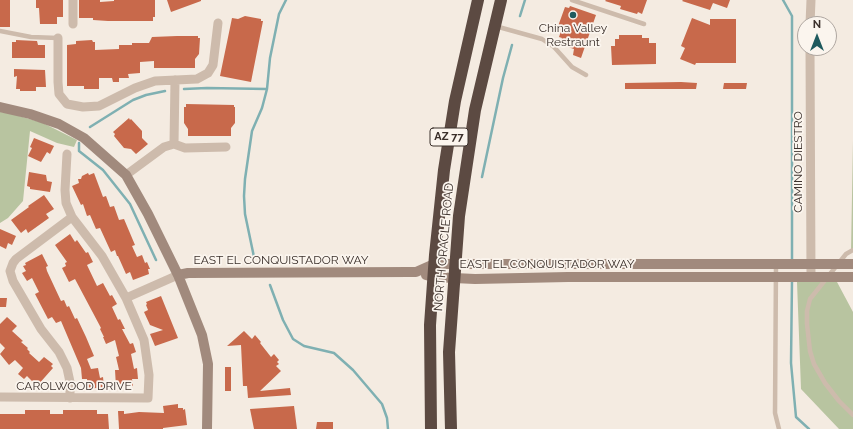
<!DOCTYPE html>
<html>
<head>
<meta charset="utf-8">
<style>
	body { margin:0 }
	#map { position:relative; width:853px; height:429px; overflow:hidden; background:#f4ebe1; font-family:Raleway,sans-serif }
	canvas { display:block }
	.north { position:absolute; left:797px; top:16px; width:40px; height:40px; box-sizing:border-box; background:#fbf5ee; border:1px solid #aea6a0; border-radius:50%; rotate:0deg; font-size:11px; font-weight:700; line-height:16px; text-align:center; color:#3b302b }
	.north::after { content:''; display:block; margin:auto; width:14px; height:18px; background:#1f5a5e; clip-path:polygon(50% 0,100% 100%,50% 72%,0 100%) }
</style>
</head>
<body>
<div id="map">
<canvas width="853" height="429"></canvas>
<div class="north">N</div>
</div>
<script>
const ctx = document.querySelector('canvas').getContext('2d');
ctx.lineJoin = 'round';
function fill(path, color) { ctx.fillStyle = color; ctx.fill(path, 'evenodd'); }
const poly = rows => new Path2D(rows.map(r => 'M' + r).join(''));
function stroke(path, color, width, dash) { ctx.strokeStyle = color; ctx.lineWidth = width; ctx.lineCap = dash ? 'butt' : 'round'; ctx.setLineDash(dash || []); ctx.stroke(path); }
function write(font, color, halo, rows, align = 'center') {
  ctx.font = font + ' Raleway,sans-serif'; ctx.lineWidth = 3.5; ctx.setLineDash([]); ctx.textBaseline = 'middle'; ctx.strokeStyle = halo; ctx.fillStyle = color; for (const [text, x, y, turn = 0] of rows) {
    ctx.save(); ctx.translate(x, y); ctx.rotate((+turn || 0) * Math.PI / 180); ctx.textAlign = isNaN(turn) ? turn : align; if (halo) ctx.strokeText(text, 0, 0); ctx.fillText(text, 0, 0); ctx.restore();
  }
}
const green = poly([
	[0,112,9,113,43,123,77,140,74,147,57,143,30,131,23,201,8,218,0,223],
	[853,140,853,252,851,252],
	[797,282,837,282,853,312,853,429,839,429,801,389]
]);
const stream = poly([
	[783,0,792,16,792,261],
	[520,16,525,0],
	[184,89,207,88,267,89],
	[90,127,133,100,146,95,165,91],
	[79,143,79,151,103,170,130,204,156,260],
	[482,177,503,78,512,45],
	[254,257,245,214,244,196,245,179,252,131,262,108,267,89,270,58,279,14,286,0],
	[792,280,791,363,796,417,809,429],
	[270,285,283,320,293,339,304,346,334,353,353,370,382,404,387,418,388,429]
]);
const building = poly([
	[0,0,10,0,10,27,0,27],
	[36,0,63,0,63,17,57,17,57,24,40,24,39,8,36,8],
	[79,0,100,0,100,2,114,1,114,0,155,0,155,17,153,17,153,21,108,21,93,20,93,18,79,18],
	[167,0,201,0,201,1,171,12],
	[606,0,647,0,642,14,638,12,637,14,620,9,621,6,605,1],
	[683,0,730,0,727,8,713,3,710,10,682,1],
	[570,6,596,15,581,58,573,55,574,49,565,46,566,44,561,42,562,38,559,37,561,31,557,29,565,7,569,8],
	[245,16,261,19,261,21,263,21,251,82,220,76,232,18,238,19],
	[692,18,710,25,710,19,736,19,736,63,696,63,695,65,680,59,685,48,681,46],
	[619,35,642,35,642,38,649,38,649,43,656,43,656,64,612,65,611,46,615,46,615,39,619,39],
	[177,36,198,36,198,38,200,38,199,54,195,59,195,68,154,68,154,61,140,62,140,73,128,74,129,78,119,78,119,82,113,82,112,78,99,78,99,89,84,89,84,86,67,86,67,45,76,44,76,41,92,40,93,42,95,42,95,50,119,49,119,45,132,45,132,43,149,43,152,37],
	[16,40,37,41,38,45,45,45,45,58,12,58,12,42,16,42],
	[14,69,45,70,46,87,36,87,36,91,20,91,20,89,16,89,17,76,14,77],
	[681,82,697,83,696,89,625,89,625,83],
	[724,83,747,83,746,89,723,89],
	[186,104,234,105,234,107,235,107,235,123,231,128,231,136,188,136,188,129,184,123,184,107,186,107],
	[129,118,130,120,131,119,142,131,142,138,148,144,136,154,131,149,124,148,114,136,115,134,113,132],
	[34,138,54,146,50,154,47,152,41,162,28,156,32,148,30,147],
	[29,172,46,175,47,181,52,182,50,192,30,189,30,187,27,186],
	[88,173,89,175,94,173,103,197,106,196,110,207,114,206,119,220,124,219,135,245,132,246,137,257,142,255,145,263,147,262,150,269,148,269,149,274,133,280,130,272,126,274,118,256,117,256,115,250,111,252,100,228,96,229,90,215,87,216,83,204,81,205,72,186,79,183,78,179,81,179,82,176],
	[44,195,54,209,46,214,49,218,28,233,26,229,21,233,11,220,29,207,28,206],
	[0,229,16,236,12,245,8,243,6,249,0,246],
	[70,234,75,242,77,240,86,253,88,252,93,262,87,265,97,286,103,283,110,296,112,295,117,304,112,307,118,320,120,319,125,329,122,329,130,344,133,343,136,352,131,354,134,369,137,368,138,379,132,379,133,386,116,387,115,370,119,370,116,357,119,356,115,340,106,344,103,337,104,337,100,329,101,328,75,279,69,282,62,268,66,266,65,263,67,262,55,245],
	[42,254,48,266,46,267,47,271,61,301,64,300,67,307,69,306,75,319,77,318,86,337,94,356,87,359,91,369,98,368,100,378,103,377,104,387,88,389,87,379,82,379,81,368,61,321,56,323,52,317,48,319,35,294,39,292,32,278,27,281,22,273,26,271,23,266,26,265,25,263],
	[161,296,178,338,155,346,150,334,163,330,150,325,144,312,148,310,146,305,147,304,146,302],
	[0,298,7,298,6,307,0,307],
	[7,317,17,326,12,331,23,341,21,342,28,348,27,349,30,352,29,353,39,362,44,357,53,364,51,366,53,368,37,386,27,376,24,379,18,374,23,368,15,360,9,365,0,354,5,348,0,343,0,324],
	[244,331,252,339,255,335,261,342,260,343,271,357,274,354,279,360,277,362,279,364,276,366,281,371,260,391,290,388,291,395,248,398,247,386,243,386,241,345,227,346],
	[225,367,231,367,231,391,225,391],
	[178,404,178,408,183,408,183,410,185,409,187,425,163,428,163,429,119,429,118,411,124,411,124,414,139,412,164,413,163,406],
	[294,406,297,429,254,429,250,409],
	[25,410,50,410,50,414,63,414,63,410,97,410,97,414,108,414,109,429,0,429,0,414,25,414],
	[317,422,333,422,333,429,316,429]
]);
const lane = poly([
	[572,0,644,24],
	[495,26,542,39,554,47,572,67,586,75],
	[0,31,31,37,58,38],
	[853,250,846,254,810,299,807,311,807,324,810,351,814,364,825,383,839,401,853,415],
	[776,264,775,413,779,429]
]);
const street = poly([
	[73,24,73,0],
	[810,24,811,0],
	[58,38,58,82,59,94,67,104,83,107,99,106,135,88,155,81,197,79,208,73,213,65,218,23],
	[810,48,811,277],
	[174,144,175,80],
	[126,175,164,147,174,144,185,148,226,147],
	[126,298,178,275],
	[0,397,148,398,149,375,144,340,126,298,102,256,72,217,66,203,65,190,67,154],
	[70,398,70,382,67,368,59,352,41,329,13,281,10,271,13,263,16,259,72,217]
]);
const secondary = poly([
	[0,107,30,114,59,124,84,138,126,175,148,214,178,275,202,335,208,364,207,429],
	[178,275,188,273,409,272,416,272,434,264,853,264],
	[426,275,433,277,475,279,568,277,853,277]
]);
const highway = poly([
	[431,429,430,325,435,255,444,170,455,101,478,0],
	[451,429,449,352,459,216,475,110,501,0]
]);
const markers = [
	[573,15,4,"#1f5a5e"]
];
const shields = [
	[449,137,38]
];
const shieldNames = [
	["AZ 77",449,137]
];
const poiNames = [
	["China Valley",573,28],
	["Restraunt",573,42]
];
const streetNames = [
	["CAMINO DIESTRO",798,162,-90],
	["NORTH ORACLE ROAD",444,247,-85],
	["EAST EL CONQUISTADOR WAY",281,260],
	["EAST EL CONQUISTADOR WAY",547,264],
	["CAROLWOOD DRIVE",74,386]
];
fill(green, '#b8c4a0');
stroke(stream, '#7fb0b2', 2.5);
fill(building, '#c8694b');
stroke(lane, '#cdbbac', 4.5);
stroke(street, '#cdbbac', 9);
stroke(secondary, '#a18a7d', 10);
stroke(highway, '#5c4a42', 12);
for (const [x, y, r, color] of markers) { const dot = new Path2D(); dot.arc(x, y, r, 0, 2 * Math.PI); ctx.fillStyle = color; ctx.fill(dot); stroke(dot, '#fbf5ee', 1.5); }
for (const [x, y, w] of shields) { const box = new Path2D(); box.roundRect(x - w / 2, y - 9, w, 18, 3); ctx.fillStyle = '#fbf5ee'; ctx.fill(box); stroke(box, '#3b302b', 1); }
write('bold 11px', '#3b302b', null, shieldNames);
write('12px', '#3b302b', '#fbf5ee', poiNames);
write('12px', '#3b302b', '#fbf5ee', streetNames);
</script>
</body>
</html>
